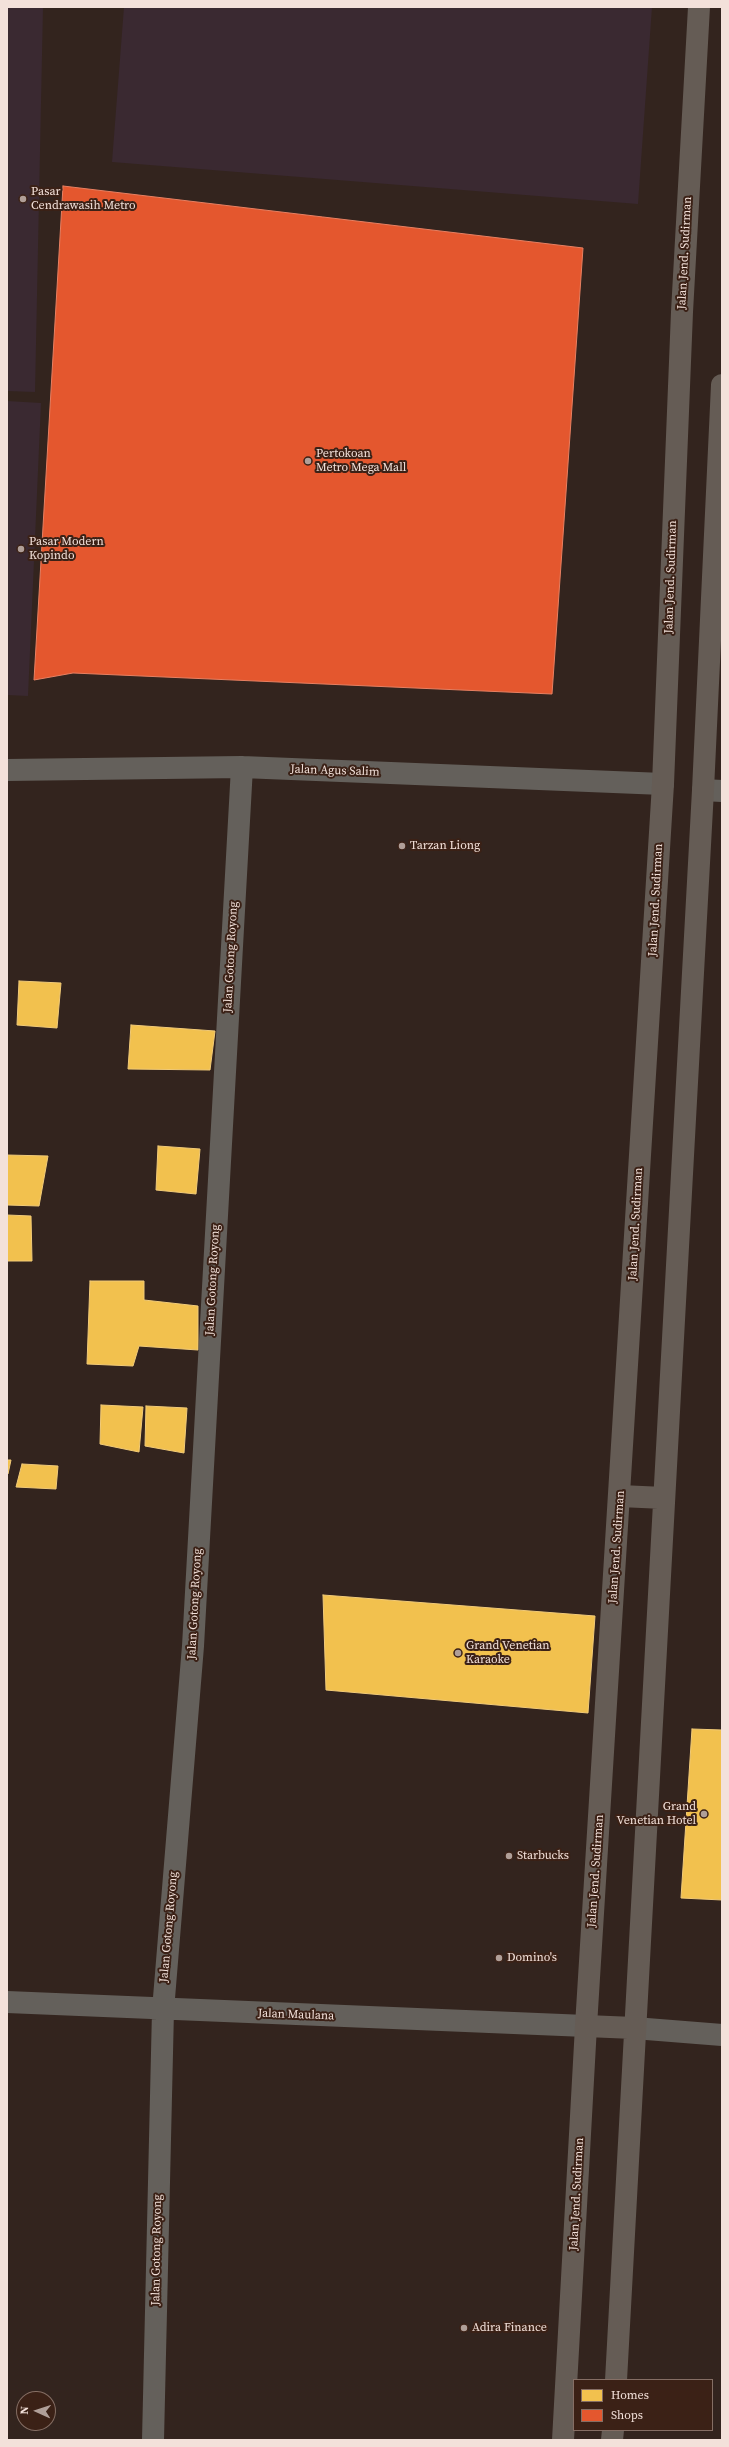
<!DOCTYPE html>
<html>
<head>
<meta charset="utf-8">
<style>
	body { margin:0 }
	#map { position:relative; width:729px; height:2447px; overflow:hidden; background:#33241e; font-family:"Source Serif 4",serif }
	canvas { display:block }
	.frame { position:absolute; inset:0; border:8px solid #f3e1da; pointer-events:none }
	.legend { position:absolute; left:573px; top:2379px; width:140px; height:52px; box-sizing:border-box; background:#3b2116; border:1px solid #856e64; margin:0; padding:5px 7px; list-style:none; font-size:12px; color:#f3e1da }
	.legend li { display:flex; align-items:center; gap:8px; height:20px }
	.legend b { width:20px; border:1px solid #856e64 }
	.north { position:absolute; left:16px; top:2391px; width:40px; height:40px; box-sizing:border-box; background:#3b2116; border:1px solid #856e64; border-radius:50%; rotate:273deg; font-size:11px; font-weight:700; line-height:16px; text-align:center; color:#f3e1da }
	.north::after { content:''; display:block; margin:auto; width:14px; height:18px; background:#b09f98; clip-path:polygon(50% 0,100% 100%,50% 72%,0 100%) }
</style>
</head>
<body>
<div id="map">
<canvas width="729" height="2447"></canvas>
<div class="frame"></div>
<ul class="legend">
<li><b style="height:11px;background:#f2c14e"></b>Homes</li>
<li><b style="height:11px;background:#e4572e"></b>Shops</li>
</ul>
<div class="north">N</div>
</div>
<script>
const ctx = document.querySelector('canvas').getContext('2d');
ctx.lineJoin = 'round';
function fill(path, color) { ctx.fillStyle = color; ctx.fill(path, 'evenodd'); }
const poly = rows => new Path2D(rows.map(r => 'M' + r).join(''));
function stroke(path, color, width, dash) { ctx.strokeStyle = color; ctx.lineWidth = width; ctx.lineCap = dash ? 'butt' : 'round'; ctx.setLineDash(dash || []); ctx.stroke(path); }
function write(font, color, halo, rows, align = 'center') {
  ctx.font = font + ' "Source Serif 4",serif'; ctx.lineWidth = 4; ctx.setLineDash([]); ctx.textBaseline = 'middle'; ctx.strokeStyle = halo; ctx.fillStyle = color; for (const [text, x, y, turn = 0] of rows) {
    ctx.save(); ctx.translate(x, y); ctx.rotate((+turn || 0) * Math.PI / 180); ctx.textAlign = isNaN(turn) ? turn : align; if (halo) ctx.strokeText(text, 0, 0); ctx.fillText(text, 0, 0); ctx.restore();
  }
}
const commercial = poly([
	[7,7,43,7,35,392,7,391],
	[124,7,652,7,638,204,112,162],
	[7,401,41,403,28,696,7,695]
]);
const homes = poly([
	[19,981,61,983,57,1028,17,1025,19,981],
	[131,1025,215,1031,210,1070,128,1069,131,1025],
	[158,1146,200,1149,196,1194,156,1190,158,1146],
	[7,1155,48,1156,39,1206,7,1205,7,1155],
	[7,1215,31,1216,32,1261,7,1261,7,1215],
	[90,1281,144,1281,144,1300,198,1306,198,1350,139,1346,133,1366,87,1364,90,1281],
	[101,1405,143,1407,139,1452,100,1444,101,1405],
	[146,1406,187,1408,184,1453,145,1446,146,1406],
	[7,1460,11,1460,8,1474,7,1474,7,1460],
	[22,1464,58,1466,56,1489,16,1487,22,1464],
	[323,1595,595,1616,588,1713,326,1690,323,1595],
	[692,1729,722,1730,722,1900,681,1898,692,1729]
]);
const shops = poly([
	[63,186,583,248,552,694,73,673,34,680,63,186]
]);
const minor = poly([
	[7,770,242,767,663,784],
	[703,790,722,791],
	[7,2002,586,2026],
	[634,2028,722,2035],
	[153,2440,163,2010,193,1646,242,767]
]);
const highway = poly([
	[620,1496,664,1498],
	[586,2026,634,2028],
	[616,2380,703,790,722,385],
	[563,2440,586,2026,663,784,682,312,699,7],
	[612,2440,613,2430]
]);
const markers = [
	[23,199,4,"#b09f98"],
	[308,461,4,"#b09f98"],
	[21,549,4,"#b09f98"],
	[402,846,4,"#b09f98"],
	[458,1653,4,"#b09f98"],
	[704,1814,4,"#b09f98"],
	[509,1856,4,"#b09f98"],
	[499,1958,4,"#b09f98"],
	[464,2328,4,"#b09f98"]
];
const poiNames = [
	["Pasar",31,192],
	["Cendrawasih Metro",31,206],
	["Pertokoan",316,454],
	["Metro Mega Mall",316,468],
	["Pasar Modern",29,542],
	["Kopindo",29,556],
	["Tarzan Liong",410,846],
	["Grand Venetian",466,1646],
	["Karaoke",466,1660],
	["Grand",696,1807,"right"],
	["Venetian Hotel",696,1821,"right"],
	["Starbucks",517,1856],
	["Domino's",507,1958],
	["Adira Finance",472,2328]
];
const streetNames = [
	["Jalan Jend. Sudirman",685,253,-87],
	["Jalan Jend. Sudirman",671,577,-88],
	["Jalan Agus Salim",335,771,2],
	["Jalan Jend. Sudirman",656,900,-87],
	["Jalan Gotong Royong",231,957,-87],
	["Jalan Jend. Sudirman",636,1224,-87],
	["Jalan Gotong Royong",213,1280,-87],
	["Jalan Jend. Sudirman",617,1547,-86],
	["Jalan Gotong Royong",195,1604,-87],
	["Jalan Jend. Sudirman",596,1871,-86],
	["Jalan Gotong Royong",169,1927,-85],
	["Jalan Maulana",296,2015,2],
	["Jalan Jend. Sudirman",577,2194,-87],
	["Jalan Gotong Royong",157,2250,-89]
];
fill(commercial, '#3a2931');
fill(homes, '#f2c14e');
stroke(homes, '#f2cb78', 1);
fill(shops, '#e4572e');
stroke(shops, '#e88062', 1);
stroke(minor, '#64605b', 22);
stroke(highway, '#655c55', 22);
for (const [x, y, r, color] of markers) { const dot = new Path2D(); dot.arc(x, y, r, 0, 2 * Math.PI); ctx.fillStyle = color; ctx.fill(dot); stroke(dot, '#3b2116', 1.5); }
write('12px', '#f3e1da', '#3b2116', poiNames, 'left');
write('12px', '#f3e1da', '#3b2116', streetNames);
</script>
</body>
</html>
